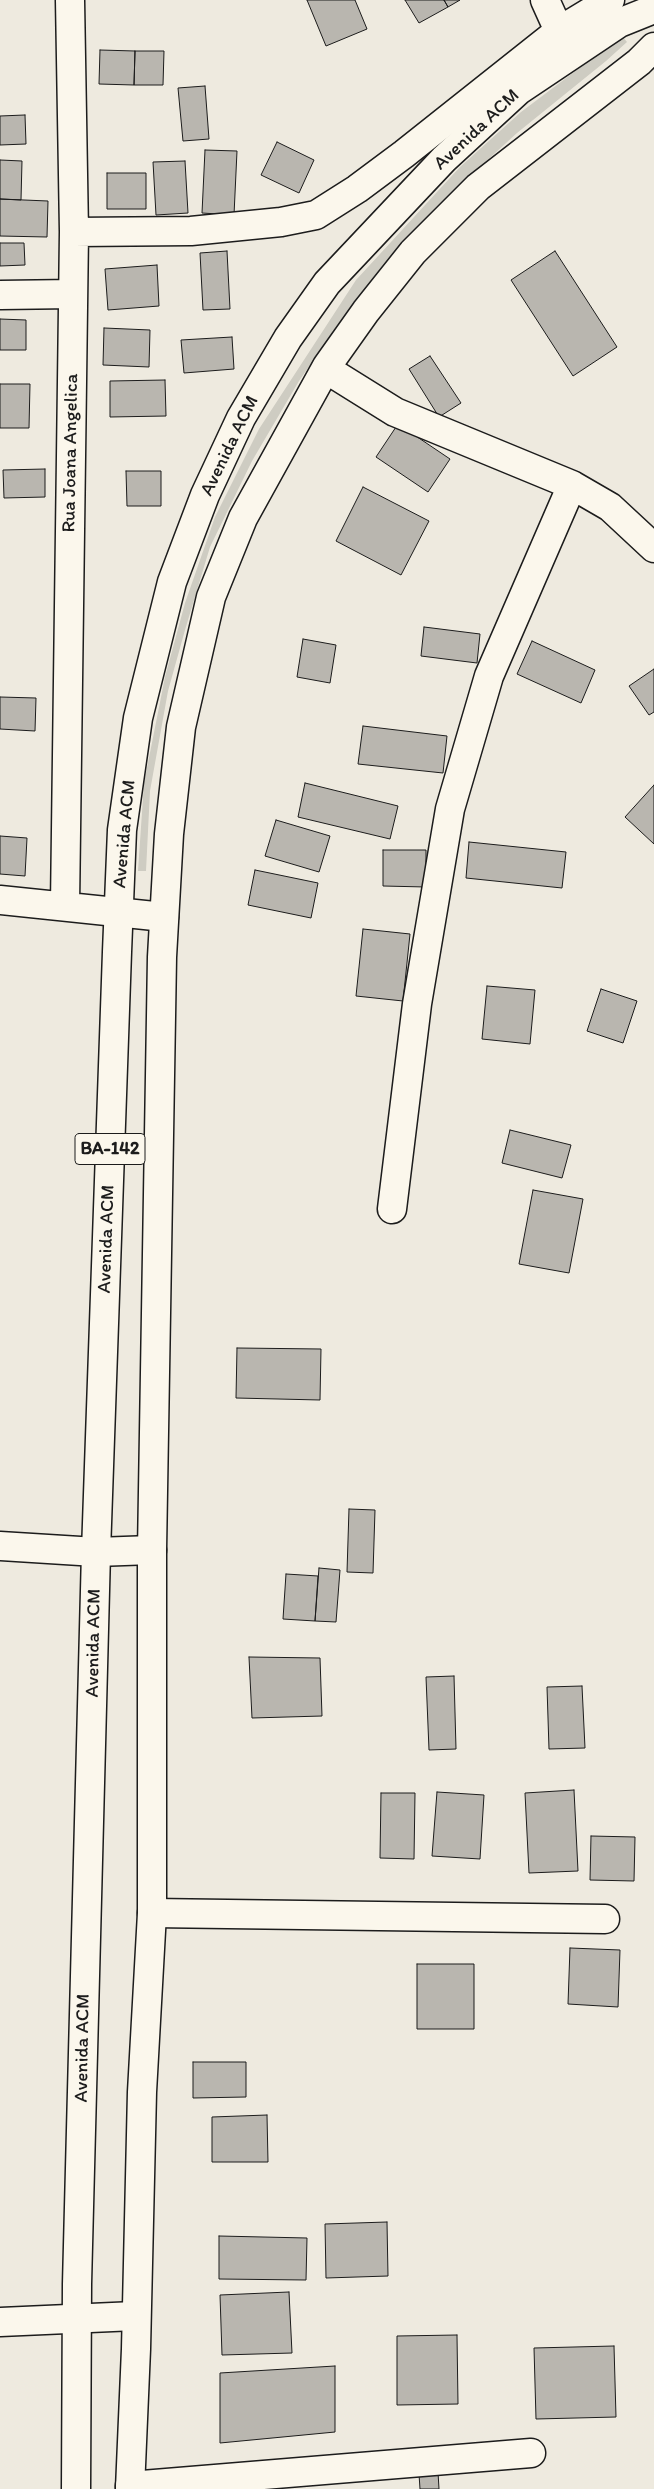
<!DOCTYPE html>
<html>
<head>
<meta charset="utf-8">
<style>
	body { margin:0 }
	canvas { display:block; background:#eeeadf }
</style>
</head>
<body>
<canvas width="654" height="2489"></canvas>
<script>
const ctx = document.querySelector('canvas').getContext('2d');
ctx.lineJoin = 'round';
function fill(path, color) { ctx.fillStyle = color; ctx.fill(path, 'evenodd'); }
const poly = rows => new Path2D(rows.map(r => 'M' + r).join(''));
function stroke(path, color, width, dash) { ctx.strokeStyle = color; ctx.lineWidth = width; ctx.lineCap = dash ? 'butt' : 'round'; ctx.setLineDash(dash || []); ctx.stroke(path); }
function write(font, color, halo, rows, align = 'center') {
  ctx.font = font + ' Itim,sans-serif'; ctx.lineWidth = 5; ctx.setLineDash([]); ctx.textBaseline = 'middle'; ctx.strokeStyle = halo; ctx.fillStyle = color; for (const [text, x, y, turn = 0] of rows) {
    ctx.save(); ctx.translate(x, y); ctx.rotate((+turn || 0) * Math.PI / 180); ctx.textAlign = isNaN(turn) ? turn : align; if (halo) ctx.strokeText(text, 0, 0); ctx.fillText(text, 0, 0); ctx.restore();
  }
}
const green = poly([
	[622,36,627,42,606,61,517,133,436,207,356,299,299,381,252,461,210,547,185,630,168,691,150,791,146,871,138,871,144,783,165,677,185,603,215,517,259,429,356,280,460,167,521,112]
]);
const building = poly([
	[307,0,355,0,367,29,326,46,307,0],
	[405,0,444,0,448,7,419,23,405,0],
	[444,0,460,0,448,7,444,0],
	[100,50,135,51,134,85,99,84,100,50],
	[135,51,164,51,163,85,134,85,135,51],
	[205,86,209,139,183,141,178,88,205,86],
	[25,115,26,144,0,145,0,116,25,115],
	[277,142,314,160,299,193,261,175,277,142],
	[205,150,237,151,234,215,202,213,205,150],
	[0,160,22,161,21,200,0,199,0,160],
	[185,161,188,213,156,215,153,162,185,161],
	[107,173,146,173,146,209,107,209,107,173],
	[0,199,48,201,47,237,0,236,0,199],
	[0,243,24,243,25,265,0,266,0,243],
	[227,251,230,309,203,310,200,253,227,251],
	[555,251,617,347,573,376,511,280,555,251],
	[157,265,159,306,108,310,105,269,157,265],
	[0,319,26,320,26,350,0,350,0,319],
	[104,328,150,330,149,367,103,365,104,328],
	[232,337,234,369,184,373,181,340,232,337],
	[430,356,461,403,439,417,409,369,430,356],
	[165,380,166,416,110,417,110,381,165,380],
	[0,384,30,384,29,428,0,428,0,384],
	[398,424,450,459,428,492,376,457,398,424],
	[45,469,45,497,4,498,3,470,45,469],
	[126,471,161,471,161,506,127,506,126,471],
	[363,487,429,521,401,575,336,541,363,487],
	[424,627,480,634,477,663,421,656,424,627],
	[303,639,336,645,330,683,297,677,303,639],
	[532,641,595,670,581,703,517,674,532,641],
	[654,669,654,712,649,715,629,686,654,669],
	[0,697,36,698,35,731,0,729,0,697],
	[363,726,447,736,443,773,358,764,363,726],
	[305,783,398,806,390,839,298,817,305,783],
	[654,785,654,844,625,817,654,785],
	[276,820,330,836,319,872,265,856,276,820],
	[0,836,27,838,25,876,0,874,0,836],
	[469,842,566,852,562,888,466,878,469,842],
	[383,850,426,850,426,887,383,886,383,850],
	[255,870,318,883,311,918,248,905,255,870],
	[363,929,410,934,403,1001,356,996,363,929],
	[487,986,535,990,530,1044,482,1039,487,986],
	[601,989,637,1001,623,1043,587,1031,601,989],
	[510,1130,571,1145,562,1178,502,1163,510,1130],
	[533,1190,583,1199,569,1273,519,1264,533,1190],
	[237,1348,321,1349,320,1400,236,1398,237,1348],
	[349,1509,375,1510,373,1573,347,1572,349,1509],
	[319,1568,340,1570,336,1622,315,1621,319,1568],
	[286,1574,318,1576,315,1621,283,1619,286,1574],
	[249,1657,320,1658,322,1716,252,1718,249,1657],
	[454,1676,456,1749,429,1750,426,1677,454,1676],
	[582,1686,585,1748,549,1749,547,1687,582,1686],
	[574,1790,578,1871,529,1873,525,1793,574,1790],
	[437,1792,484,1795,480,1859,432,1856,437,1792],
	[381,1793,415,1793,414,1859,380,1858,381,1793],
	[591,1836,635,1837,634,1881,590,1880,591,1836],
	[570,1948,620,1950,618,2007,568,2004,570,1948],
	[417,1964,474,1964,474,2029,417,2029,417,1964],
	[193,2062,246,2062,246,2097,193,2098,193,2062],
	[267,2115,268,2162,212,2162,212,2117,267,2115],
	[387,2222,388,2276,326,2278,325,2224,387,2222],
	[219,2236,307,2238,306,2280,219,2279,219,2236],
	[289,2292,292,2353,222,2355,220,2295,289,2292],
	[457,2335,458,2404,397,2405,397,2336,457,2335],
	[614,2346,616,2417,536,2419,534,2348,614,2346],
	[335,2366,335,2432,220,2443,220,2373,335,2366],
	[438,2472,439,2489,420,2489,419,2474,438,2472]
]);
const street = poly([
	[559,31,610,0],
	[74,232,191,231,281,222,316,215,357,189,404,154,559,31,545,0],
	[0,295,73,294],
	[326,369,395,412,572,485,489,676,450,809,417,1004,392,1209],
	[572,485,610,507,654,548],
	[0,900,164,917],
	[65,905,74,232,70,0],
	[0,1546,96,1552,152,1550],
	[152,1913,605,1919],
	[0,2322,135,2316],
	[130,2486,531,2453]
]);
const primary = poly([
	[76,2489,77,2284,96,1552,117,952,122,830,138,718,172,582,205,495,241,418,288,338,327,283,444,159,519,90,619,23,654,9],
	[130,2489,136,2349,142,2092,152,1913,152,1550,162,957,169,834,181,727,211,597,243,518,327,366,366,311,413,252,478,187,639,62,654,47]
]);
const shields = [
	[110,1149,70]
];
const shieldNames = [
	["BA-142",110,1149]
];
const streetNames = [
	["Avenida ACM",477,130,-43],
	["Avenida ACM",230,446,-64],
	["Rua Joana Angelica",71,453,-89],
	["Avenida ACM",125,834,-85],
	["Avenida ACM",107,1239,-88],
	["Avenida ACM",94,1643,-89],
	["Avenida ACM",83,2048,-89]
];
fill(green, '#ceccc2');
fill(building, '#b9b6af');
stroke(building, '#1c1c1c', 1);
stroke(street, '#1c1c1c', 31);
stroke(primary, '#1c1c1c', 31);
stroke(street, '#fbf7ec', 28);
stroke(primary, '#fbf7ec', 28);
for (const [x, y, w] of shields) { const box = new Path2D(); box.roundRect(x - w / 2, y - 15.5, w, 31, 4); ctx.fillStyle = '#fbf7ec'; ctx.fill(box); stroke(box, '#1c1c1c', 1); }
write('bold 18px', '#1c1c1c', null, shieldNames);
write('19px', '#1c1c1c', '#fbf7ec', streetNames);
</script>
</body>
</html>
